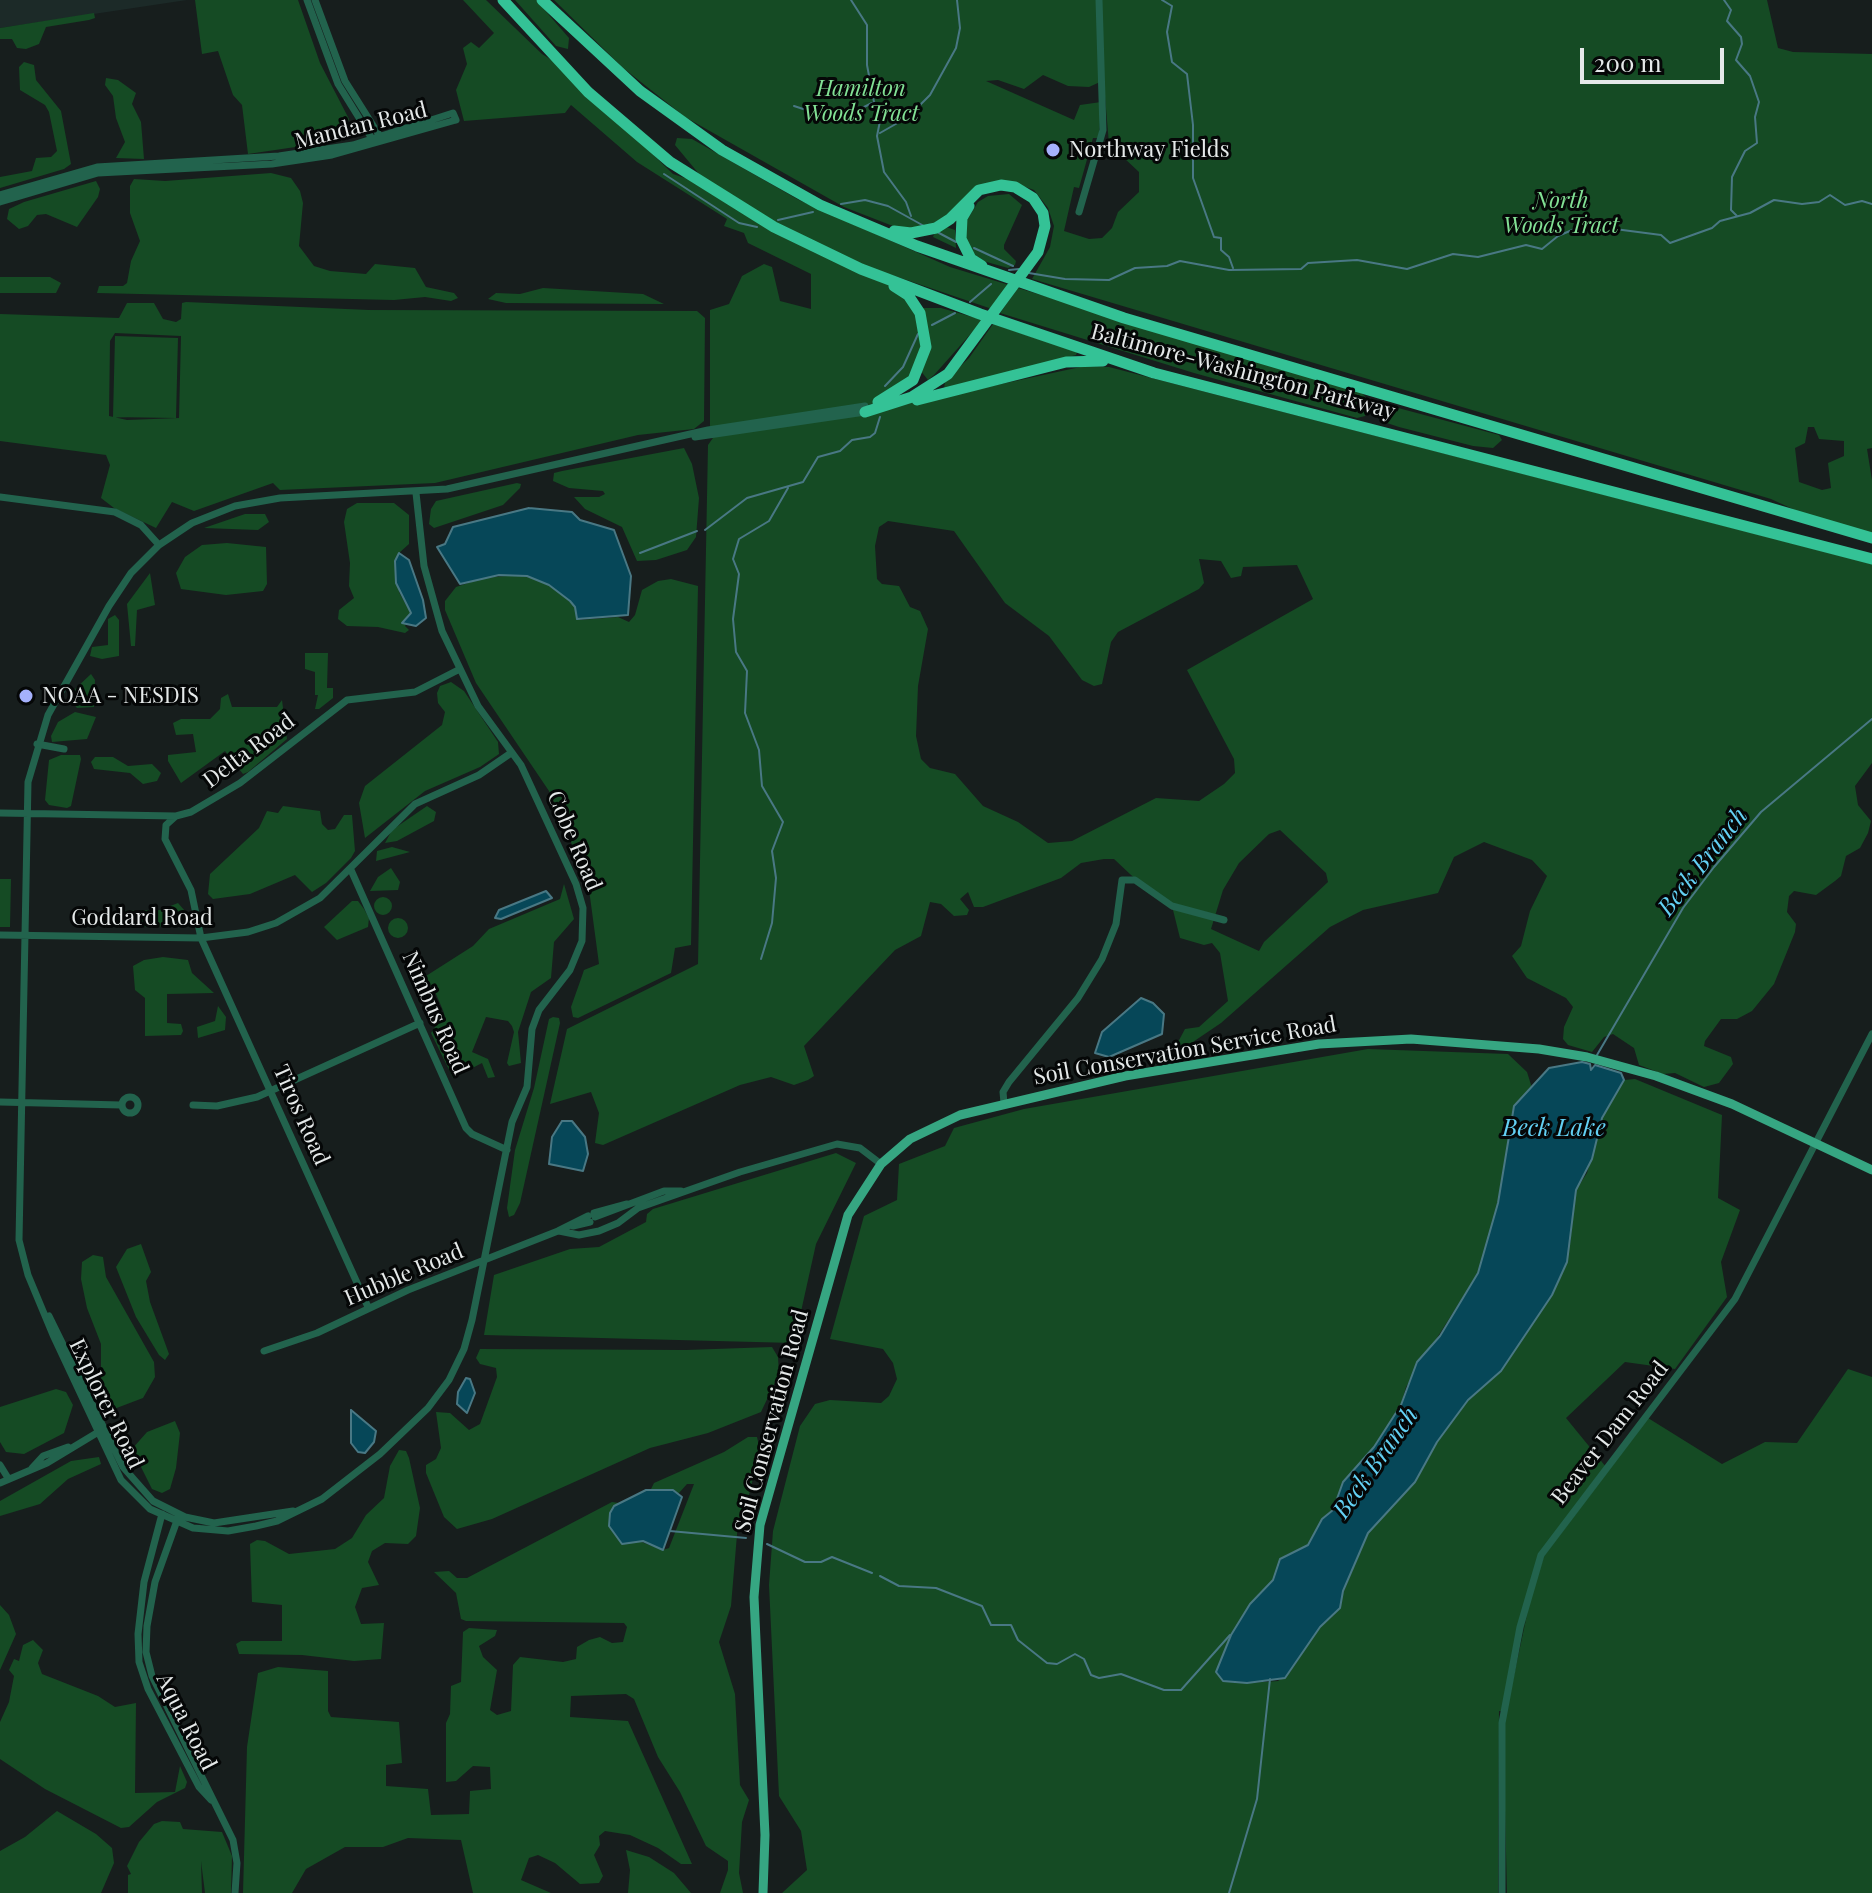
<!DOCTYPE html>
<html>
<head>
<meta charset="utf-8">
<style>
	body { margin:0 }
	#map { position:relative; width:1872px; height:1893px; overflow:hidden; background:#171e1d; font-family:"Playfair Display",serif }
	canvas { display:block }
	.scale { position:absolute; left:1580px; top:48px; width:144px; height:36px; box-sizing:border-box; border:4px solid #e5e9e9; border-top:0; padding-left:10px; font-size:24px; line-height:28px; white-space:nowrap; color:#e5e9e9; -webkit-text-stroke:6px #050707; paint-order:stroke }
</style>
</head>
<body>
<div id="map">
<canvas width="1872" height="1893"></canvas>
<div class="scale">200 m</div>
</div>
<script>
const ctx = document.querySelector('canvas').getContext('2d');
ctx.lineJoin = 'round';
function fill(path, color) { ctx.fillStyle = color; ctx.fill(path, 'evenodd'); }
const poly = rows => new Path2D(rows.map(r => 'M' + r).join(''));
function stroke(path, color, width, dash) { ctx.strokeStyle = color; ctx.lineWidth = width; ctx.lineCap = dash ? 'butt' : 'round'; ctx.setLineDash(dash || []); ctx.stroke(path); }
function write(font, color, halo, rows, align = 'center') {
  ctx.font = font + ' "Playfair Display",serif'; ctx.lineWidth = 6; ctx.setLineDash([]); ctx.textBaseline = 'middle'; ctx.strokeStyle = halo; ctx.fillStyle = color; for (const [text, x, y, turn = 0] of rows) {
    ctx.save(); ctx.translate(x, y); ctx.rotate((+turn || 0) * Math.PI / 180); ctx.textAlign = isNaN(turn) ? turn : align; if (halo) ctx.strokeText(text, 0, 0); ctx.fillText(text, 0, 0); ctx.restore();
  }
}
const built = poly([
	[0,0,187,0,0,28]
]);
const green = poly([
	[195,0,298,0,320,63,349,119,343,140,248,154,242,105,233,95,218,51,202,54],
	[463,0,486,0,542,54,563,67,673,174,685,178,699,174,675,145,677,138,692,139,799,200,950,267,1009,285,992,309,889,274,893,285,922,308,941,308,983,320,934,375,928,380,920,370,884,400,865,406,710,430,710,310,729,304,742,276,764,264,772,267,780,301,811,309,811,274,748,243,744,233,724,226,727,219,637,162,571,105,565,113,464,121,456,90,467,64,463,48,471,42,479,48,494,33],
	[515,0,536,0,569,38,568,49,556,46],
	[554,0,1767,0,1778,48,1793,52,1872,54,1872,448,1867,449,1872,480,1872,538,1823,523,1771,499,1032,279,1050,247,1054,226,1048,208,1034,190,1020,185,990,183,943,219,921,229,898,228,844,207,685,117,622,67],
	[1043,75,1068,86,1089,87,1100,82,1104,85,1109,144,1139,172,1139,192,1118,212,1112,228,1102,238,1089,239,1064,231,1074,187,1079,188,1093,138,1099,138,1101,102,1080,105,1074,120,986,81,998,80,1024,89],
	[1808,427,1814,427,1819,439,1844,441,1844,456,1828,463,1831,488,1822,490,1799,482,1795,448,1805,443],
	[94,13,95,18,89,20,46,27,39,44,26,49,17,48,12,39,0,39,0,28],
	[24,62,34,65,36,80,61,111,71,164,64,169,0,188,0,177,32,171,36,158,51,157,57,151,49,112,45,105,20,90,19,67],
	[106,78,118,80,136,93,132,104,141,122,144,159,116,158,125,142,116,118,113,96,105,85],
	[271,173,291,178,300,191,303,203,299,246,314,266,330,271,366,274,375,264,415,268,426,287,454,293,458,298,451,301,425,297,394,300,97,293,99,286,123,286,127,283,131,261,140,241,130,213,130,186,134,179,165,181],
	[96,181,100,189,98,197,77,227,46,214,37,215,28,226,19,229,7,219,9,209,24,202],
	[1009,194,1022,205,1004,245,1004,249,1016,261,1015,265,1008,268,976,259,966,240,966,222,978,202,988,196],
	[946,227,955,230,956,248,933,237,935,232],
	[0,277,50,277,61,283,56,293,0,293],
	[543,288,643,294,664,304,506,303,488,299,496,293,520,294],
	[1018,288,1361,392,1369,401,1365,416,1357,418,1194,373,1000,313],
	[186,302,369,310,697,311,705,318,704,421,694,429,638,435,435,483,280,490,273,483,194,511,172,502,156,528,114,508,101,498,110,465,106,455,0,441,0,314,119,318,127,303,154,303,163,319,176,322,181,319,182,303],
	[115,333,181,336,179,418,127,420,109,416,110,341],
	[993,324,1077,352,1076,355,944,390,945,381,969,358],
	[115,336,178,338,176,418,113,417],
	[1085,366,1109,367,1872,564,1872,763,1855,786,1858,805,1871,821,1868,833,1860,848,1846,856,1841,876,1835,881,1816,895,1794,891,1789,896,1787,912,1796,924,1795,932,1774,984,1752,1011,1737,1019,1721,1019,1705,1041,1704,1046,1731,1057,1733,1064,1719,1083,1704,1087,1675,1073,1663,1074,1639,1065,1634,1048,1613,1034,1604,1037,1592,1052,1568,1045,1563,1039,1564,1027,1573,1007,1566,998,1527,978,1512,956,1521,946,1530,911,1547,876,1532,860,1484,842,1454,857,1438,893,1363,910,1330,927,1221,1023,1187,1046,1177,1044,1185,1029,1199,1027,1228,1001,1220,953,1212,943,1204,945,1180,938,1172,906,1147,890,1114,859,1104,859,1081,863,1061,878,983,907,974,907,968,892,960,899,969,910,967,915,954,916,941,904,930,902,921,936,895,950,804,1046,814,1076,808,1080,794,1085,771,1077,740,1085,603,1145,595,1143,599,1113,591,1092,550,1104,567,1029,698,964,708,445,715,435,964,392],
	[888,521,954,531,1005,603,1049,636,1082,680,1094,686,1102,684,1111,642,1118,632,1199,589,1204,583,1199,559,1221,561,1231,578,1241,576,1243,567,1297,565,1313,599,1187,670,1234,759,1235,773,1224,784,1199,801,1156,798,1072,841,1048,843,1018,822,983,806,955,774,930,768,921,759,916,736,918,686,928,629,920,611,910,607,899,586,882,584,877,579,875,546,879,527],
	[1280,830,1326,873,1328,882,1264,942,1259,951,1211,929,1223,890,1239,863,1269,834],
	[1387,405,1499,435,1502,440,1493,448,1473,446,1399,427,1387,423,1381,415,1382,407],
	[684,448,692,464,699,498,696,537,687,550,656,560,637,561,622,527,585,509,574,497,599,497,605,494,603,491,569,488,553,481,554,473,562,471],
	[517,483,521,484,520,488,503,505,434,528,429,524,431,509,436,501],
	[357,503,394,503,409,515,409,544,399,553,399,592,411,614,405,626,409,630,405,633,378,627,347,626,338,619,339,610,354,598,349,586,350,563,344,522,347,509],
	[245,514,265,514,269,522,258,530,204,528],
	[227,543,266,547,267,584,263,591,226,595,181,589,176,573,185,557,202,545],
	[150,573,155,605,137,610,135,646,131,646,127,604],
	[518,575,540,580,561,593,575,607,580,620,618,617,629,622,635,615,642,590,658,581,671,579,698,586,691,945,675,948,671,973,578,1018,573,1017,571,1007,582,976,584,970,599,964,588,882,549,791,476,683,445,610,445,601,456,587,483,578],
	[115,615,119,620,119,656,102,659,90,656,92,647,108,645,108,619],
	[305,653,328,653,327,688,333,688,333,698,319,709,315,709,318,695,315,695,315,672,305,669],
	[91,674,95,680,94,707,77,708,72,702,75,689],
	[451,682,464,691,498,742,499,754,480,767,425,791,365,838,359,803,365,786,442,725,445,712,438,703,437,693,440,686],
	[228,694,232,707,277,707,282,700,287,739,248,772,243,774,225,751,181,783,168,761,168,755,196,752,193,734,176,735,173,723,181,719,210,719,220,709,221,698],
	[75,712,96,717,87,739,52,742,51,736,58,722],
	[61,755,80,755,81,759,71,806,67,808,49,805,45,800,49,760],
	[95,757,113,757,128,766,152,764,161,773,157,781,143,784,130,773,94,769,91,762],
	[283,806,320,811,322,824,328,830,335,829,344,815,352,815,355,851,351,858,326,883,312,892,295,875,250,894,213,899,208,894,210,874,259,828,267,811,278,813],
	[427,806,436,812,434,821,397,841,385,843,392,830],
	[392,847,410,852,376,861,377,851],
	[391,868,400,882,398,890,370,891,378,877],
	[0,879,11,879,10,927,0,927],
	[564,884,574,919,554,942,551,978,531,992,518,1032,521,1063,509,1066,507,1063,514,1032,512,1026,508,1021,486,1017,472,1052,488,1059,495,1077,488,1078,482,1063,453,1078,431,1033,444,1013,442,1008,433,987,417,991,415,983,473,946,489,929,560,899],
	'374 906a9 9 0 1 1 18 0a9 9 0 1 1-18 0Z',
	[352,901,358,901,364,909,369,918,368,927,337,940,324,927],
	[178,903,185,911,179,926,131,927,110,921,115,911,160,910],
	'388 928a10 10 0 1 1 20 0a10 10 0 1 1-20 0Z',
	[163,957,188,960,192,973,214,993,167,994,167,1023,181,1024,183,1031,181,1035,145,1036,145,998,135,990,133,966,144,960],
	[218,1006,226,1017,225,1030,198,1038,197,1027,215,1021],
	[553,1017,559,1018,560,1023,520,1203,514,1215,509,1217,507,1208,515,1150,534,1088,549,1019],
	[1368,1049,1508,1054,1527,1072,1532,1088,1512,1112,1511,1136,1498,1203,1478,1273,1406,1387,1401,1405,1374,1447,1343,1482,1333,1509,1322,1519,1308,1545,1286,1555,1273,1580,1231,1635,1247,1683,1278,1681,1290,1672,1320,1627,1334,1615,1368,1533,1415,1482,1437,1442,1468,1399,1501,1371,1552,1295,1570,1244,1576,1190,1587,1173,1602,1118,1624,1080,1635,1079,1722,1115,1718,1198,1740,1210,1721,1262,1727,1297,1675,1369,1625,1362,1566,1418,1606,1467,1541,1555,1504,1711,1499,1711,1498,1893,782,1893,807,1870,801,1831,779,1796,769,1585,773,1531,800,1426,815,1404,830,1400,881,1403,889,1396,897,1379,893,1363,883,1349,830,1339,864,1216,897,1200,899,1164,945,1146,954,1128,1024,1109],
	[836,1153,856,1163,816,1244,794,1343,484,1335,494,1275,570,1249,599,1247,646,1222,647,1214,653,1209],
	[141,1244,151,1272,146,1281,150,1302,169,1354,165,1360,159,1355,136,1317,116,1267,127,1249],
	[93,1255,103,1257,106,1277,154,1362,155,1377,143,1398,114,1409,108,1404,101,1381,101,1344,87,1308,81,1279,82,1262],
	[772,1347,778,1357,779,1374,761,1412,708,1433,650,1448,492,1519,457,1529,444,1517,426,1473,426,1465,436,1459,441,1448,436,1412,450,1413,469,1430,480,1424,497,1377,496,1368,480,1364,476,1358,480,1349,686,1350],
	[1848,1369,1872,1377,1872,1893,1507,1893,1503,1727,1531,1596,1544,1556,1648,1418,1722,1464,1765,1442,1797,1443],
	[56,1389,66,1392,73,1405,64,1433,24,1454,6,1452,0,1442,0,1407],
	[175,1421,180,1433,176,1468,170,1489,162,1493,152,1489,132,1449,147,1432],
	[748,1437,757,1437,760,1450,745,1511,738,1523,731,1606,719,1642,735,1694,740,1785,749,1800,742,1822,739,1873,743,1893,720,1893,728,1870,728,1861,706,1846,680,1792,658,1757,634,1699,626,1694,571,1696,570,1717,628,1721,692,1864,681,1864,658,1848,630,1835,605,1831,599,1836,600,1845,594,1855,603,1876,599,1883,580,1884,555,1863,538,1855,529,1858,521,1880,551,1893,473,1893,461,1840,408,1838,383,1847,345,1847,306,1869,292,1893,243,1893,247,1747,258,1673,278,1667,328,1671,328,1711,331,1717,399,1722,402,1763,386,1765,386,1786,428,1789,431,1815,469,1814,470,1791,491,1789,490,1767,473,1766,456,1781,446,1782,446,1723,450,1714,451,1686,461,1682,463,1632,469,1628,497,1630,495,1636,479,1646,483,1657,497,1670,490,1710,497,1715,511,1711,513,1665,520,1657,563,1662,576,1659,577,1647,589,1640,600,1637,612,1643,623,1642,627,1627,624,1623,466,1621,461,1619,456,1593,434,1572,449,1571,457,1578,467,1578,612,1502,619,1503,614,1506,622,1544,636,1540,663,1550,669,1548,694,1484,687,1484,679,1493,651,1489,654,1483,724,1452],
	[399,1450,406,1451,409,1458,420,1508,416,1536,408,1544,385,1543,372,1551,368,1562,379,1585,362,1588,355,1607,361,1624,384,1623,381,1659,354,1661,302,1655,239,1654,236,1644,241,1641,282,1641,282,1605,252,1602,250,1544,257,1540,265,1541,289,1554,335,1549,352,1538,366,1515,384,1498,390,1466],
	[99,1457,101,1464,68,1479,40,1504,0,1516,0,1501,71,1461],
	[0,1605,9,1615,16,1634,0,1670],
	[33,1640,43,1650,38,1663,42,1674,98,1696,115,1707,136,1703,135,1793,175,1792,180,1766,187,1782,185,1788,157,1802,129,1827,121,1828,45,1789,0,1759,0,1722,9,1702,14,1676,9,1670,14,1659,19,1661,23,1645],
	[57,1811,96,1834,112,1848,114,1863,101,1893,0,1893,0,1851,25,1837],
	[162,1821,180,1822,183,1829,222,1832,232,1856,231,1893,205,1893,201,1861,202,1893,128,1893,128,1875,131,1874,127,1866,139,1842,154,1824],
	[626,1850,649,1857,674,1873,691,1893,628,1893,630,1870]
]);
const water = poly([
	[529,508,572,512,580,520,614,530,631,576,628,615,577,619,575,607,570,601,549,585,527,576,499,575,460,584,437,547,445,544,453,527,529,508],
	[399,553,409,560,423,600,426,618,416,626,402,623,411,613,396,583,395,561,399,553],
	[546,891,552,898,501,919,495,918,499,910,546,891],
	[1141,998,1153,1003,1164,1014,1162,1034,1109,1057,1095,1053,1102,1032,1141,998],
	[1582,1062,1590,1064,1591,1070,1595,1065,1621,1073,1624,1080,1602,1118,1592,1159,1576,1190,1567,1262,1552,1295,1501,1371,1468,1400,1437,1442,1415,1482,1368,1533,1343,1591,1340,1608,1320,1627,1285,1678,1247,1683,1223,1681,1216,1672,1231,1635,1250,1604,1273,1580,1280,1559,1308,1545,1322,1519,1333,1510,1343,1482,1374,1447,1401,1405,1417,1362,1440,1336,1478,1273,1498,1203,1514,1106,1549,1068,1582,1062],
	[562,1121,572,1121,585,1137,588,1154,583,1171,549,1164,552,1137,562,1121],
	[466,1378,470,1379,475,1393,467,1413,457,1404,458,1392,466,1378],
	[351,1410,376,1431,374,1442,365,1453,358,1452,351,1443,351,1410],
	[646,1490,673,1490,682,1497,663,1550,643,1541,622,1544,609,1526,610,1513,614,1506,646,1490]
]);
const stream = poly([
	[851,0,867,25,867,65,874,102,882,111,877,136,884,172,906,202,911,216],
	[1162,0,1172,6,1167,32,1172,62,1187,74,1193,125,1193,178,1214,237,1221,238,1221,250,1229,257,1233,268],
	[1724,0,1731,10,1727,21,1741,37,1742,44,1736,60,1750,76,1759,102,1755,117,1757,143,1745,151,1732,177,1731,210,1737,216],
	[794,106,831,118,844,117,872,103],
	[880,133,908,117,930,95,956,48,960,28,957,0],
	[664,174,739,223,757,227],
	[841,204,865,200,888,206,924,226],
	[778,220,813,212],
	[939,233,956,242],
	[974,248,1013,266],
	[1009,270,1019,269],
	[1029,273,1065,279,1109,280,1135,268,1167,266,1180,261,1229,270,1301,269,1308,263,1357,260,1407,269,1453,254,1478,257,1526,245,1542,249,1558,236,1584,225,1661,235,1670,243,1712,228,1720,221,1750,213,1774,200,1802,204,1819,202,1830,195,1845,205,1862,201,1872,204],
	[970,302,991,284],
	[932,325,955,313],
	[885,386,903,367,918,334],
	[705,530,747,498,803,482,818,457,840,451,852,440,870,437,875,433,880,417],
	[640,553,697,531],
	[761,959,772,923,776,878,772,851,783,822,762,786,759,750,745,713,747,671,736,652,733,619,739,574,733,559,739,539,769,521,788,488],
	[1597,1055,1683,908,1714,867,1761,812,1872,719],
	[670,1531,746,1538],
	[767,1544,805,1562,821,1562,832,1557,872,1573],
	[880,1576,899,1586,936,1588,982,1606,991,1625,1011,1625,1018,1640,1047,1663,1057,1664,1075,1654,1084,1659,1091,1675,1099,1678,1121,1674,1164,1690,1181,1690,1230,1635],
	[1229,1893,1257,1799,1270,1679]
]);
const minor = poly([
	[307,0,338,84,374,142],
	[315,0,345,81,381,138],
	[0,195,97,167,279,156,353,145,453,113,456,120],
	[0,202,98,173,272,164,332,155,456,120],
	[1079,212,1103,130,1099,0],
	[695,437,865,412],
	[416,493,424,566,442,631,478,706,521,765,576,884,583,908,582,941,570,970,539,1010,532,1029,527,1087,512,1122,472,1320,464,1349,449,1380,428,1408,380,1454,322,1499,277,1521,256,1526,228,1531,193,1528,150,1509,121,1480,53,1335,28,1275,19,1240,28,782,48,715,109,606,131,573,159,545,192,523,235,506,280,498,447,489,708,430,865,406],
	[0,497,115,512,141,525,159,545],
	[37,744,64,749],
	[0,813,176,816,191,812,240,783,347,700,415,692,458,670],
	[176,816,166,825,165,839,191,890,201,938,368,1307],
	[351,870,466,1128,472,1134,507,1150],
	[0,935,201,938,248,932,276,923,320,898,415,804,479,775,511,753],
	'122 1105a8 8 0 1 1 16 0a8 8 0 1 1-16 0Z',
	[0,1102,121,1105],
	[1004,1103,1003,1092,1009,1082,1078,998,1102,959,1116,924,1122,880,1135,880,1172,906,1224,920],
	[193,1105,217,1106,257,1097,420,1023],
	[594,1213,627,1204],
	[595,1217,664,1191,681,1191],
	[573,1226,590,1222],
	[559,1231,579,1235,599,1231,618,1223,638,1208,740,1172,837,1144,860,1148,881,1164],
	[49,1316,123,1467,153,1501,185,1517,214,1523,293,1511],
	[264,1351,317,1333,408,1290,558,1231,588,1216],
	[0,1465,8,1478],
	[32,1468,43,1456,68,1447],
	[0,1483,47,1463,100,1431],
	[162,1514,144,1582,138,1634,139,1662,148,1689,199,1787,211,1800],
	[179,1515,155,1582,147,1626,146,1652,152,1676,233,1840,237,1863,235,1893],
	[1502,1893,1502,1723,1520,1627,1541,1555,1735,1299,1872,1034]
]);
const major = poly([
	[763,1893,765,1835,754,1597,760,1525,848,1215,881,1164,910,1139,960,1115,1125,1076,1319,1044,1411,1039,1539,1049,1587,1057,1656,1076,1732,1104,1872,1170]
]);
const highway = poly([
	[503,0,588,92,670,162,774,227,861,269,980,314,1154,373,1872,559],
	[542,0,640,91,722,150,820,205,917,246,1124,318,1872,538],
	[969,206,962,218,961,239,971,259,982,266],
	[917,400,1066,362,1103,361],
	[878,402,913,380,926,347,920,313,908,295,894,286],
	[865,412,912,397,948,374,1038,252,1045,226,1043,213,1033,198,1015,187,1001,185,979,190,950,219,936,228,911,233,894,231]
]);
const markers = [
	[1053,150,8,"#a5b1fc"],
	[26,696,8,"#a5b1fc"]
];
const parkNames = [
	["Hamilton",861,89],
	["Woods Tract",861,114],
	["North",1561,201],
	["Woods Tract",1561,226]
];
const streetNames = [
	["Mandan Road",361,126,-14],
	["Baltimore-Washington Parkway",1243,372,15],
	["Delta Road",249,751,-37],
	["Cobe Road",574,841,67],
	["Goddard Road",142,918],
	["Nimbus Road",435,1013,66],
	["Soil Conservation Service Road",1185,1051,-10],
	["Tiros Road",301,1115,66],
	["Hubble Road",404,1275,-23],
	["Explorer Road",106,1404,64],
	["Soil Conservation Road",772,1421,-75],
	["Beaver Dam Road",1610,1433,-52],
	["Aqua Road",186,1722,63]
];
const poiNames = [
	["Northway Fields",1069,150],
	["NOAA - NESDIS",42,696]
];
const waterNames = [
	["Beck Branch",1703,862,-52],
	["Beck Lake",1554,1129],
	["Beck Branch",1376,1463,-55]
];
fill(built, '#1c2a28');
fill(green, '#154b24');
fill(water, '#064758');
stroke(water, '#497884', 2);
stroke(stream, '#497884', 2);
stroke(minor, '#22634d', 7);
stroke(major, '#36a682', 9);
stroke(highway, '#34c296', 11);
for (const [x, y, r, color] of markers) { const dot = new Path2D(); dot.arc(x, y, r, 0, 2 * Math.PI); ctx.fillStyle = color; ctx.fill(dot); stroke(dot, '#050707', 3); }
write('italic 22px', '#82e195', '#050707', parkNames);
write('22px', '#e5e9e9', '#050707', streetNames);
write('22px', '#e5e9e9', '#050707', poiNames, 'left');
write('italic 24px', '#63d1f4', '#050707', waterNames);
</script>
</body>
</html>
